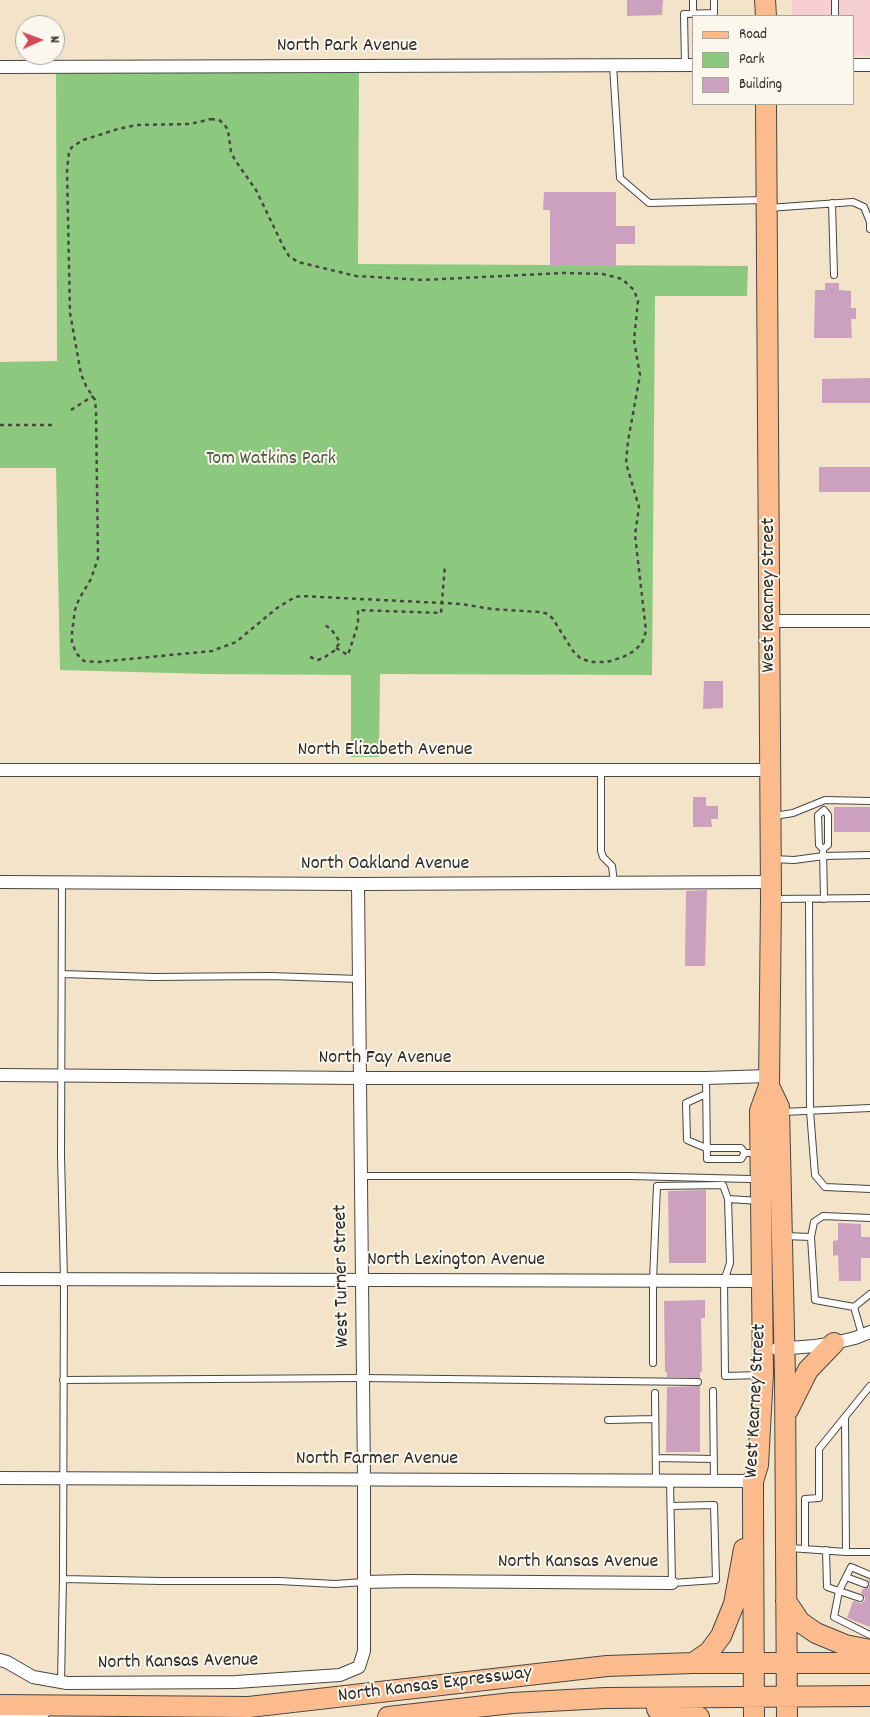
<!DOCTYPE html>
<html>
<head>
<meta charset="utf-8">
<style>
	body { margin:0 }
	#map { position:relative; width:870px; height:1717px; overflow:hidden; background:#f3e3c8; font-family:Dekko,sans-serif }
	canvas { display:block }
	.legend { position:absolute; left:692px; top:15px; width:162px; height:90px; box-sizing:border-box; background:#fbf7ec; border:1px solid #a8a59f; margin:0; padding:6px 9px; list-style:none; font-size:15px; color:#2b2b2b }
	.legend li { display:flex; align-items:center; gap:10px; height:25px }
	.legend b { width:25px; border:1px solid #a8a59f }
	.north { position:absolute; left:15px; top:15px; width:50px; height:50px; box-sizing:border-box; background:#fbf7ec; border:1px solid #a8a59f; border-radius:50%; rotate:88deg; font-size:14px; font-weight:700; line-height:20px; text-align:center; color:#2b2b2b }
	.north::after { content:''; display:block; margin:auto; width:18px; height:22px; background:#d1495b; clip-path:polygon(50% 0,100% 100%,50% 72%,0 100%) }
</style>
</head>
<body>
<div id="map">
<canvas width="870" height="1717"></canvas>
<ul class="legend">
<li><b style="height:6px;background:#fbbb8d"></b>Road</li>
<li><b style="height:14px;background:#8cc97f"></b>Park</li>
<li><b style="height:14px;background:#cca1bf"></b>Building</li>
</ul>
<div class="north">N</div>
</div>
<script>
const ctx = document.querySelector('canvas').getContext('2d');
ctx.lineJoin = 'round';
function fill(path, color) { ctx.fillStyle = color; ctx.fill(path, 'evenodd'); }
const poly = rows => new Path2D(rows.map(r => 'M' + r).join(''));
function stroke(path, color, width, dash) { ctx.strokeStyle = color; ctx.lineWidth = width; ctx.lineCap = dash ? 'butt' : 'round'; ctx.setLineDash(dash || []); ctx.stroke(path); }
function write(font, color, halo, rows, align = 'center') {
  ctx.font = font + ' Dekko,sans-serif'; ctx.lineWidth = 4; ctx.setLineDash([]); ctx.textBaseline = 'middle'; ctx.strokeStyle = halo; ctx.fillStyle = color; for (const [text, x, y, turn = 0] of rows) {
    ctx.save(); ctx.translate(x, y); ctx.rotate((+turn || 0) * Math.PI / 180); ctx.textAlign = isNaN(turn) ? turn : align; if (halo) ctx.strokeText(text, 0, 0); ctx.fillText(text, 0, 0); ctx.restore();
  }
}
const built = poly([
	[792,0,870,0,870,56,854,55,854,16,792,16]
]);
const green = poly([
	[359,70,358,264,748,266,747,296,655,296,652,675,380,674,379,757,351,757,351,675,206,674,60,670,56,468,0,468,0,362,57,361,56,71]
]);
const building = poly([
	[627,0,663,0,662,15,627,16],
	[544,192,616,192,616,226,635,226,635,244,616,244,616,266,550,266,550,210,543,210],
	[825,283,839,283,839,290,851,291,851,308,856,308,856,319,851,319,852,338,814,338,815,290,825,290],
	[870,378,870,403,822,403,822,379],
	[819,467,870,467,870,492,819,492],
	[704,681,723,681,723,708,703,709],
	[693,797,706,797,706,806,718,806,718,819,711,819,712,827,693,827],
	[834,807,870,807,870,832,834,832],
	[707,890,705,966,685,966,686,891],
	[706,1190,706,1263,669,1263,668,1191],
	[838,1223,861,1224,861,1237,870,1237,870,1258,861,1258,861,1281,839,1281,838,1255,833,1256,833,1241,838,1240],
	[705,1300,705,1318,701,1318,702,1372,700,1372,700,1378,667,1377,667,1372,665,1372,664,1301],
	[700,1386,700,1452,666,1452,667,1387],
	[866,1579,870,1580,870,1627,847,1618,853,1601,861,1603,865,1600,865,1597,861,1593,863,1589,868,1588,870,1585,869,1581]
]);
const path = poly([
	[211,119,219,120,224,124,228,130,231,152,235,160,256,190,284,248,289,256,298,262,356,276,422,280,563,273,603,274,622,279,634,290,638,301,634,340,640,375,628,441,626,463,639,507,635,535,646,631,642,643,634,651,623,657,607,662,593,662,581,659,573,651,553,619,548,614,541,612,492,609,461,604,301,596,295,597,277,608,236,642,212,651,98,662,84,661,76,653,72,642,72,632,75,610,79,599,91,579,98,558,96,412,95,400,86,386,81,374,70,313,67,170,69,152,72,147,83,140,118,129,137,125,190,124,211,119],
	[71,410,93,396],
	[0,425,53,425],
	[336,648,348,655,358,624,358,610,441,613,445,565],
	[310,657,318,660,325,657,334,651,340,642,331,629,325,625]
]);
const service = poly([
	[693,0,693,14],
	[835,16,835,0],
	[613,65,620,178,649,203,763,200],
	[685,65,684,14,714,13,714,0],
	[832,203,834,275],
	[768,208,853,202,864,207,870,222,870,229],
	[601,770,601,851,603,857,612,866,614,883],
	[774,816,793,813,825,800,870,801],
	[823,849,819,845,818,815,824,810,828,815,828,845,823,849,824,899],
	[772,859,794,860,824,856,870,855],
	[774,899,870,898],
	[809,899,810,1111,815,1175,825,1187,870,1189],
	[63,974,153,977,270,976,359,979],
	[706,1078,707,1159,741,1159,745,1153],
	[706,1094,686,1103,687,1140,706,1148,741,1148,745,1153,757,1153],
	[783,1112,870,1108],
	[361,1176,629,1176,750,1179],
	[760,1201,728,1199,730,1263,724,1281,725,1376,760,1375],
	[784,1236,811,1237,815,1300,854,1307,862,1335],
	[811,1237,814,1222,823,1216,870,1218],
	[854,1307,870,1294],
	[653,1363,653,1280,657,1186,723,1185,728,1199],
	[63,1380,363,1378,698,1382],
	[713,1391,714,1480],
	[655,1393,656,1480],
	[845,1417,846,1552],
	[608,1420,655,1419],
	[656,1458,714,1459],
	[670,1480,672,1583,716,1580,714,1505,671,1506],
	[790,1548,846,1552,870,1552],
	[805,1548,805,1499,819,1498,819,1449,870,1386],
	[826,1550,827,1587,860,1598],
	[870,1575,851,1567,839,1591,834,1617,870,1635],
	[846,1577,865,1584],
	[63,1579,161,1581,279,1581,335,1584,364,1582],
	[61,1682,63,1579,64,1279,61,1156,62,882]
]);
const minor = poly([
	[854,65,870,65],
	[0,67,694,65],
	[770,621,870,621],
	[0,770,770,770],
	[0,882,358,884,771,882],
	[0,1075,359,1078,706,1078,769,1076],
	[0,1279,762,1281],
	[777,1349,815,1346,834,1343,855,1338,870,1332],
	[0,1478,753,1481],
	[364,1582,407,1581,672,1583],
	[0,1660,7,1662,33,1677,67,1683,236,1682,340,1675,359,1667,364,1651,364,1479,358,884]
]);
const tertiary = poly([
	[6,1717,42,1711]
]);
const primary = poly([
	[765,0,766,16],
	[769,1086,779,1107,785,1375,787,1717],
	[788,1410,808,1370,834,1343],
	[786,1601,800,1622,816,1633,845,1645,870,1650],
	[693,1663,709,1652,721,1636,734,1604,744,1549],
	[0,1705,249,1707,607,1666,693,1663,870,1663],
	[657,1709,682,1711,699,1717],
	[388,1717,512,1703,605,1698,870,1696],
	[754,1717,753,1503,753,1481,758,1465,763,1374,760,1111,769,1086,771,899,766,104]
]);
const streetNames = [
	["North Park Avenue",347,47],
	["West Kearney Street",770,595,-90],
	["North Elizabeth Avenue",385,751],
	["North Oakland Avenue",385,865],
	["North Fay Avenue",385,1059],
	["North Lexington Avenue",456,1261],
	["West Turner Street",343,1276,-91],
	["West Kearney Street",757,1401,-87],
	["North Farmer Avenue",377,1460],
	["North Kansas Avenue",578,1563],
	["North Kansas Avenue",178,1663,-1],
	["North Kansas Expressway",435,1686,-7]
];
const parkNames = [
	["Tom Watkins Park",271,460]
];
fill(built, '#f7cfd3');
fill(green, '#8cc97f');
fill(building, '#cca1bf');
stroke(service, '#494743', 8);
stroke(minor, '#494743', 14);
stroke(tertiary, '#494743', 18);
stroke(primary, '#494743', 22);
stroke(path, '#494743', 2.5, [4, 4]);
stroke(service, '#fff', 6);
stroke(minor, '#fff', 12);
stroke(tertiary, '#fff', 16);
stroke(primary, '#fbbb8d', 20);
write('20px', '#2b2b2b', '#fbf7ec', streetNames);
write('20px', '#485a44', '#fbf7ec', parkNames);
</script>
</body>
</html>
